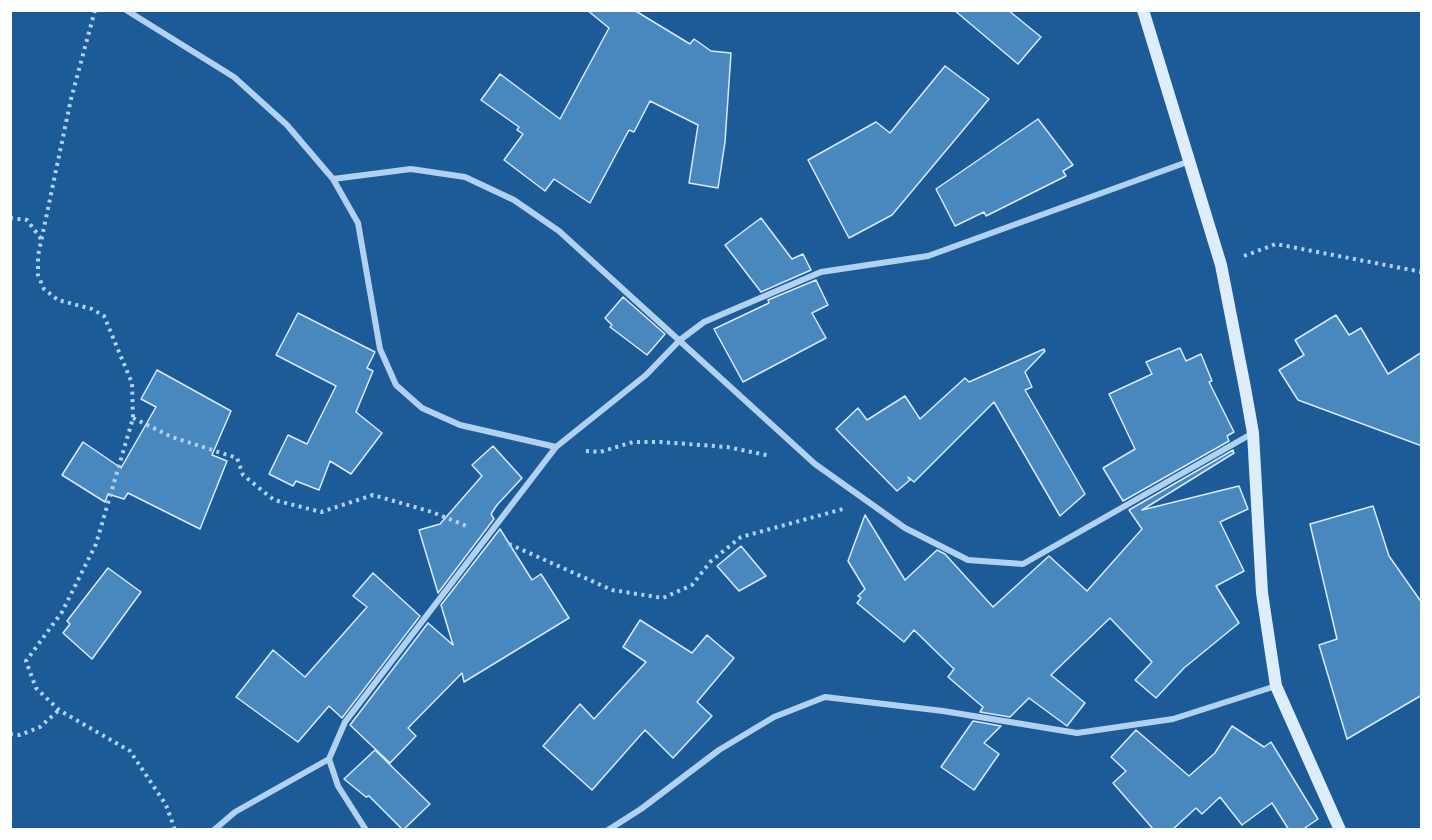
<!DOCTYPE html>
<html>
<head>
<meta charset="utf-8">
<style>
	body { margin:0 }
	#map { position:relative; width:1432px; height:840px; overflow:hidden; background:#1c5b97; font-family:"PT Sans",sans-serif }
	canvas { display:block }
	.frame { position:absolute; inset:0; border:12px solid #fff; pointer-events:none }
</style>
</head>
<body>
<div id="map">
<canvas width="1432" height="840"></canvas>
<div class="frame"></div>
</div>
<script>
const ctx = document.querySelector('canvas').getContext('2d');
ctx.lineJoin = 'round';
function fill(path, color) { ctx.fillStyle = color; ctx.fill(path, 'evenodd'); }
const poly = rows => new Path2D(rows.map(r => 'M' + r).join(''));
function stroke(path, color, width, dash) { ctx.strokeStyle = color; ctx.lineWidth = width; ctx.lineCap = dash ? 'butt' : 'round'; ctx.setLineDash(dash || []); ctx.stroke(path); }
const building = poly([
	[587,10,634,10,690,44,694,39,711,51,731,53,725,142,718,188,689,183,698,125,650,101,634,132,629,130,590,203,554,179,545,191,504,160,523,134,517,130,519,127,481,100,500,74,560,119,609,28,587,10],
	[954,10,1008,10,1041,37,1018,64,954,10],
	[945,66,989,99,892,215,849,238,808,160,876,122,890,133,945,66],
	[1038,119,1073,165,1063,171,1066,176,986,216,984,212,955,226,936,189,1038,119],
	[761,218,792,259,803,254,811,270,761,292,725,245,761,218],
	[816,280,828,305,812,313,826,338,743,382,714,329,769,303,768,300,816,280],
	[623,297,665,334,647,355,610,327,612,325,605,318,623,297],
	[298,313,375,352,367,368,373,371,356,412,382,433,351,474,330,461,319,490,296,481,293,486,269,474,288,435,307,444,336,386,276,355,298,313],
	[1336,315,1349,335,1361,328,1388,374,1422,352,1422,446,1298,400,1279,370,1304,355,1295,340,1336,315],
	[1180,348,1186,361,1201,354,1212,381,1209,382,1234,432,1227,436,1229,441,1123,501,1103,468,1135,449,1109,394,1152,374,1146,362,1180,348],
	[1044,349,1045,351,1025,372,1032,387,1025,390,1085,494,1060,516,994,402,914,482,908,477,910,480,897,491,836,429,858,408,867,420,905,396,920,419,965,378,969,382,1044,349],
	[157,370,231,411,212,455,227,461,200,529,128,493,124,499,108,494,105,502,62,475,83,442,121,468,156,407,141,399,157,370],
	[493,446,522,478,497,505,491,514,494,519,438,593,419,530,440,524,482,476,472,465,493,446],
	[1233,450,1234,453,1142,510,1239,486,1248,509,1220,522,1244,571,1216,586,1239,623,1184,668,1156,698,1135,680,1152,662,1110,618,1051,675,1085,703,1067,726,1029,698,1010,717,980,712,983,707,948,677,954,669,914,630,904,642,857,603,861,598,858,596,865,589,848,561,865,515,905,580,937,550,945,554,993,607,1049,556,1087,591,1142,529,1129,510,1233,450],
	[1373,506,1389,556,1422,603,1422,695,1347,739,1319,645,1337,639,1310,524,1373,506],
	[500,529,532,580,541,574,569,618,464,682,462,673,408,728,416,736,390,763,350,725,428,623,453,645,441,605,500,529],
	[741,546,766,576,739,591,717,566,741,546],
	[108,568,141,592,92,659,63,633,70,624,67,621,108,568],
	[373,573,420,616,342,718,329,706,298,742,236,697,273,650,305,677,367,607,353,596,373,573],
	[640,620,692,653,707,635,734,658,697,702,712,716,673,758,645,730,592,790,543,746,580,704,594,719,646,662,623,647,640,620],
	[973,721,1001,726,984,743,999,754,974,790,941,767,973,721],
	[1232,726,1264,747,1271,742,1318,819,1302,830,1289,830,1272,803,1242,825,1220,797,1202,814,1196,808,1172,830,1154,830,1113,783,1126,771,1111,757,1136,730,1189,776,1215,753,1232,726],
	[375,750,430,804,403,830,369,796,366,797,344,779,375,750]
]);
const path = poly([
	[95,10,71,99,38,256,38,275,44,289,58,300,92,309,104,316,132,383,133,418,96,544,62,612,26,661,36,688,59,710,130,751,166,805,175,830],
	[10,218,27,220,42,240],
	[1244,256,1276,244,1422,272],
	[133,418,172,437,237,458,243,475,274,500,321,512,373,495,432,512,469,527],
	[586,451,600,452,633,442,661,442,727,447,771,456],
	[509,544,612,590,663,598,692,585,711,561,741,537,843,509],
	[10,734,20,735,40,727,59,710]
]);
const street = poly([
	[126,10,234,77,287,125,333,179,358,223,380,349,396,385,422,408,460,425,556,447],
	[333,179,411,169,465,177,514,200,559,231,815,464,905,528,968,560,1023,564,1253,433],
	[214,830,235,812,329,759],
	[366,830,338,786,329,759,345,722,556,447,646,375,680,340,704,322,821,272,928,256,1190,161],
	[608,830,641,809,719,750,774,717,825,697,943,711,1077,733,1173,719,1276,686]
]);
const secondary = poly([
	[1143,10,1221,265,1245,388,1253,433,1262,593,1276,686,1340,830]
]);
fill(building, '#4987bf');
stroke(building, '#d7eafb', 1.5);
stroke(path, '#b0d2f0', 4, [3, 4.5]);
stroke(street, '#b0d2f0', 6);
stroke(secondary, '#deedfb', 12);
</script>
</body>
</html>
